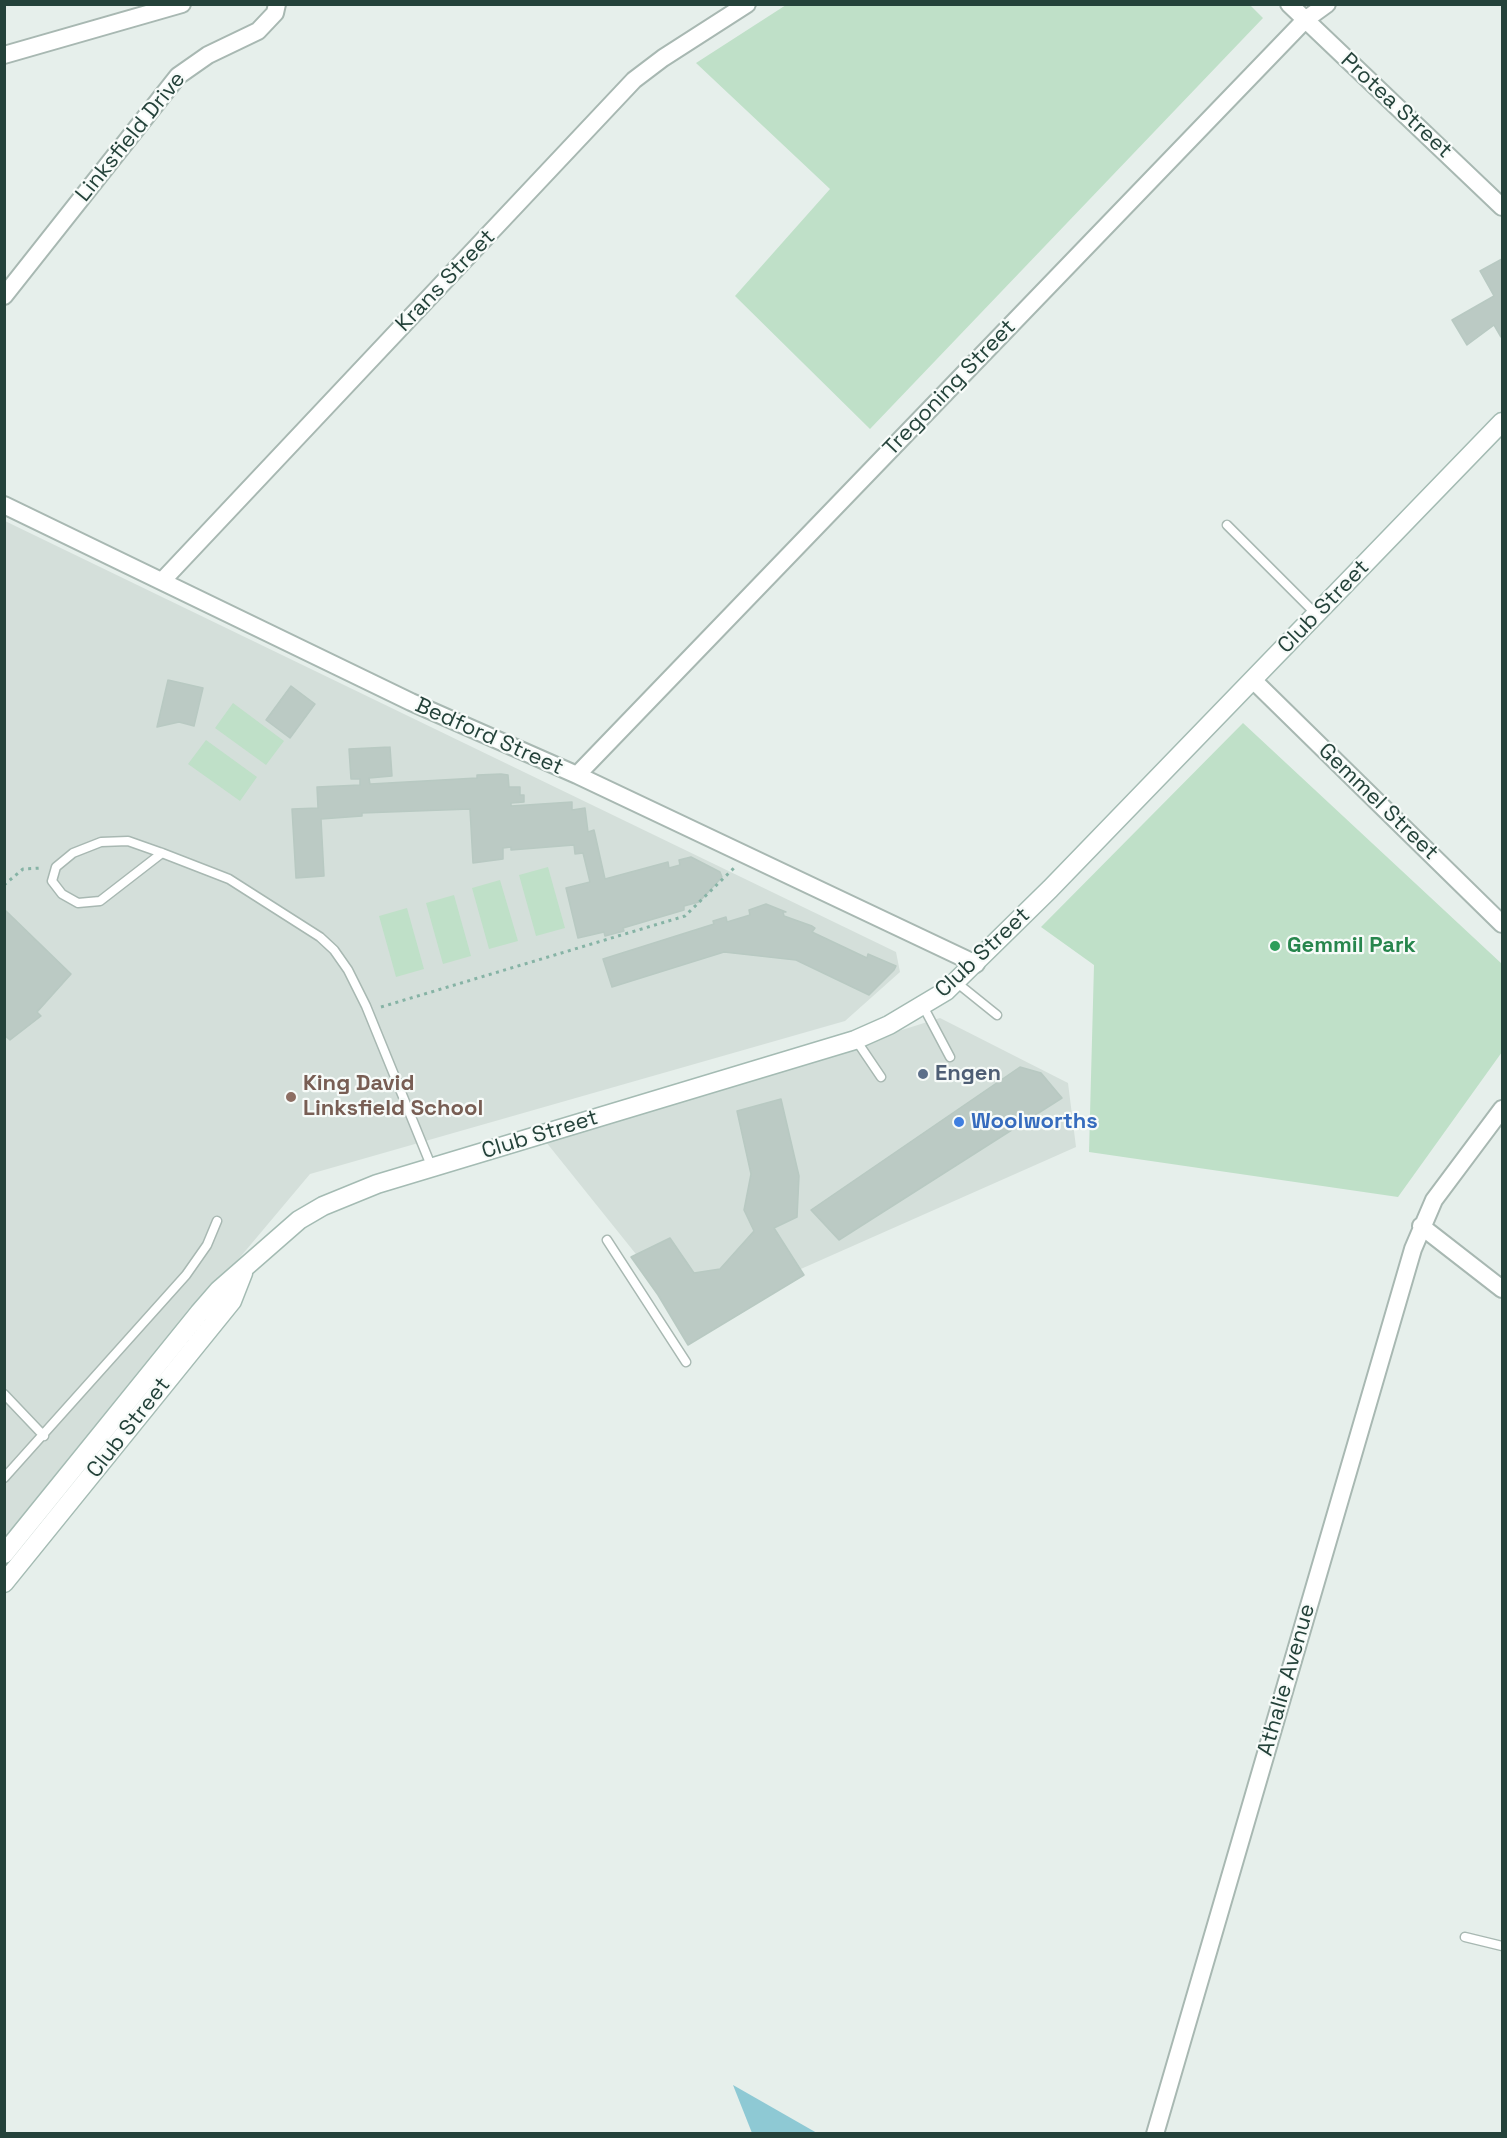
<!DOCTYPE html>
<html>
<head>
<meta charset="utf-8">
<style>
	body { margin:0 }
	#map { position:relative; width:1507px; height:2138px; overflow:hidden; background:#e6efeb; font-family:"Space Grotesk",sans-serif }
	canvas { display:block }
	.frame { position:absolute; inset:0; border:6px solid #24423a; pointer-events:none }
</style>
</head>
<body>
<div id="map">
<canvas width="1507" height="2138"></canvas>
<div class="frame"></div>
</div>
<script>
const ctx = document.querySelector('canvas').getContext('2d');
ctx.lineJoin = 'round';
function fill(path, color) { ctx.fillStyle = color; ctx.fill(path, 'evenodd'); }
const poly = rows => new Path2D(rows.map(r => 'M' + r).join(''));
function stroke(path, color, width, dash) { ctx.strokeStyle = color; ctx.lineWidth = width; ctx.lineCap = dash ? 'butt' : 'round'; ctx.setLineDash(dash || []); ctx.stroke(path); }
function write(font, color, halo, rows, align = 'center') {
  ctx.font = font + ' "Space Grotesk",sans-serif'; ctx.lineWidth = 4.5; ctx.setLineDash([]); ctx.textBaseline = 'middle'; ctx.strokeStyle = halo; ctx.fillStyle = color; for (const [text, x, y, turn = 0] of rows) {
    ctx.save(); ctx.translate(x, y); ctx.rotate((+turn || 0) * Math.PI / 180); ctx.textAlign = isNaN(turn) ? turn : align; if (halo) ctx.strokeText(text, 0, 0); ctx.fillText(text, 0, 0); ctx.restore();
  }
}
const built = poly([
	[5,521,896,952,900,972,845,1021,310,1174,5,1537],
	[940,1018,1068,1083,1076,1147,688,1319,546,1142]
]);
const green = poly([
	[1250,5,1263,18,870,429,735,296,830,189,696,63,786,5],
	[233,703,284,741,266,765,215,728],
	[1243,723,1502,964,1502,1052,1398,1197,1089,1152,1094,965,1041,927],
	[206,740,257,777,240,801,188,764],
	[548,867,565,928,536,936,519,875],
	[500,880,518,941,489,949,472,888],
	[454,895,471,956,443,964,426,903],
	[407,908,424,969,396,977,379,916]
]);
const water = poly([
	[733,2085,817,2133,752,2133]
]);
const building = poly([
	[1502,259,1502,336,1501,337,1494,325,1467,345,1452,320,1494,296,1480,271,1502,259],
	[168,680,203,688,194,726,179,722,157,727,168,680],
	[291,686,315,704,290,738,266,720,291,686],
	[390,747,392,776,369,778,370,784,477,778,477,775,501,774,508,775,509,787,520,787,520,795,524,795,524,802,511,803,511,806,572,802,572,810,585,808,588,832,594,830,605,879,668,862,669,868,680,865,679,860,691,857,720,872,722,877,699,902,684,906,684,910,623,928,624,931,605,936,604,932,578,938,566,888,590,882,583,853,575,854,574,845,511,850,511,847,503,848,503,859,473,863,470,809,362,813,362,816,321,819,324,876,296,878,292,809,318,808,317,787,360,785,360,779,351,779,349,749,390,747],
	[766,904,786,912,783,912,784,916,812,926,815,928,812,932,867,958,868,954,896,966,894,970,869,995,796,960,724,952,612,987,603,959,714,924,713,921,726,917,727,922,750,915,749,910,766,904],
	[5,910,71,974,37,1012,41,1016,10,1040,4,1035,5,910],
	[1020,1067,1041,1073,1062,1098,839,1240,811,1210,1020,1067],
	[781,1099,799,1176,797,1217,774,1228,804,1275,688,1345,658,1295,631,1257,670,1238,694,1273,720,1269,754,1231,744,1210,751,1174,737,1111,781,1099]
]);
const path = poly([
	[4,885,23,869,42,868],
	[381,1007,685,916,734,868]
]);
const lane = poly([
	[1227,525,1316,614],
	[162,853,100,901,78,903,62,894,52,881,56,867,73,853,101,842,128,841,162,853,229,879,320,937,334,950,348,970,366,1006,432,1168],
	[956,982,997,1015],
	[923,1006,950,1057],
	[856,1040,881,1077],
	[607,1240,686,1362],
	[4,1394,44,1436],
	[4,1478,186,1275,207,1245,217,1221],
	[1465,1937,1502,1946]
]);
const street = poly([
	[1289,4,1502,207],
	[4,55,182,4],
	[4,296,178,76,208,55,258,31,275,13,277,4],
	[4,505,411,702,577,775,976,964],
	[163,580,634,80,663,58,747,4],
	[1253,680,1502,924],
	[577,775,1305,20,1327,4],
	[1421,1226,1502,1289],
	[1155,2134,1413,1249,1434,1200,1502,1109]
]);
const secondary = poly([
	[4,1554,199,1313,219,1290,299,1220,323,1206,377,1184,855,1040,889,1025,946,991,1050,889,1502,422],
	[4,1583,232,1301,243,1273]
]);
const markers = [
	[1275,946,6,"#2e9e5b"],
	[923,1074,6,"#5c6f8a"],
	[291,1097,6,"#8d6e63"],
	[959,1122,6,"#3f7fe0"]
];
const streetNames = [
	["Protea Street",1396,106,43],
	["Linksfield Drive",131,137,-51],
	["Krans Street",446,281,-46],
	["Tregoning Street",950,388,-46],
	["Club Street",1324,607,-46],
	["Bedford Street",489,737,24],
	["Gemmel Street",1378,802,44],
	["Club Street",983,953,-43],
	["Club Street",540,1135,-17],
	["Club Street",129,1428,-52],
	["Athalie Avenue",1287,1680,-74]
];
const leisureNames = [
	["Gemmil Park",1287,946]
];
const serviceNames = [
	["Engen",935,1074]
];
const educationNames = [
	["King David",303,1084],
	["Linksfield School",303,1109]
];
const shopNames = [
	["Woolworths",971,1122]
];
fill(built, '#d4dfda');
fill(green, '#bfe0c8');
fill(water, '#8ec9d4');
fill(building, '#bbcac4');
stroke(building, '#b8c9c2', 1.5);
stroke(lane, '#a8b8b2', 11);
stroke(street, '#a8b8b2', 20);
stroke(secondary, '#a4bbb3', 21);
stroke(path, '#86b3a5', 3, [3, 4.5]);
stroke(lane, '#fff', 8);
stroke(street, '#fff', 16);
stroke(secondary, '#fff', 18);
for (const [x, y, r, color] of markers) { const dot = new Path2D(); dot.arc(x, y, r, 0, 2 * Math.PI); ctx.fillStyle = color; ctx.fill(dot); stroke(dot, '#f7fbf9', 2); }
write('22px', '#24423a', '#f7fbf9', streetNames);
write('bold 22px', '#27864d', '#f7fbf9', leisureNames, 'left');
write('bold 22px', '#4e5e75', '#f7fbf9', serviceNames, 'left');
write('bold 22px', '#785e54', '#f7fbf9', educationNames, 'left');
write('bold 22px', '#366cbe', '#f7fbf9', shopNames, 'left');
</script>
</body>
</html>
